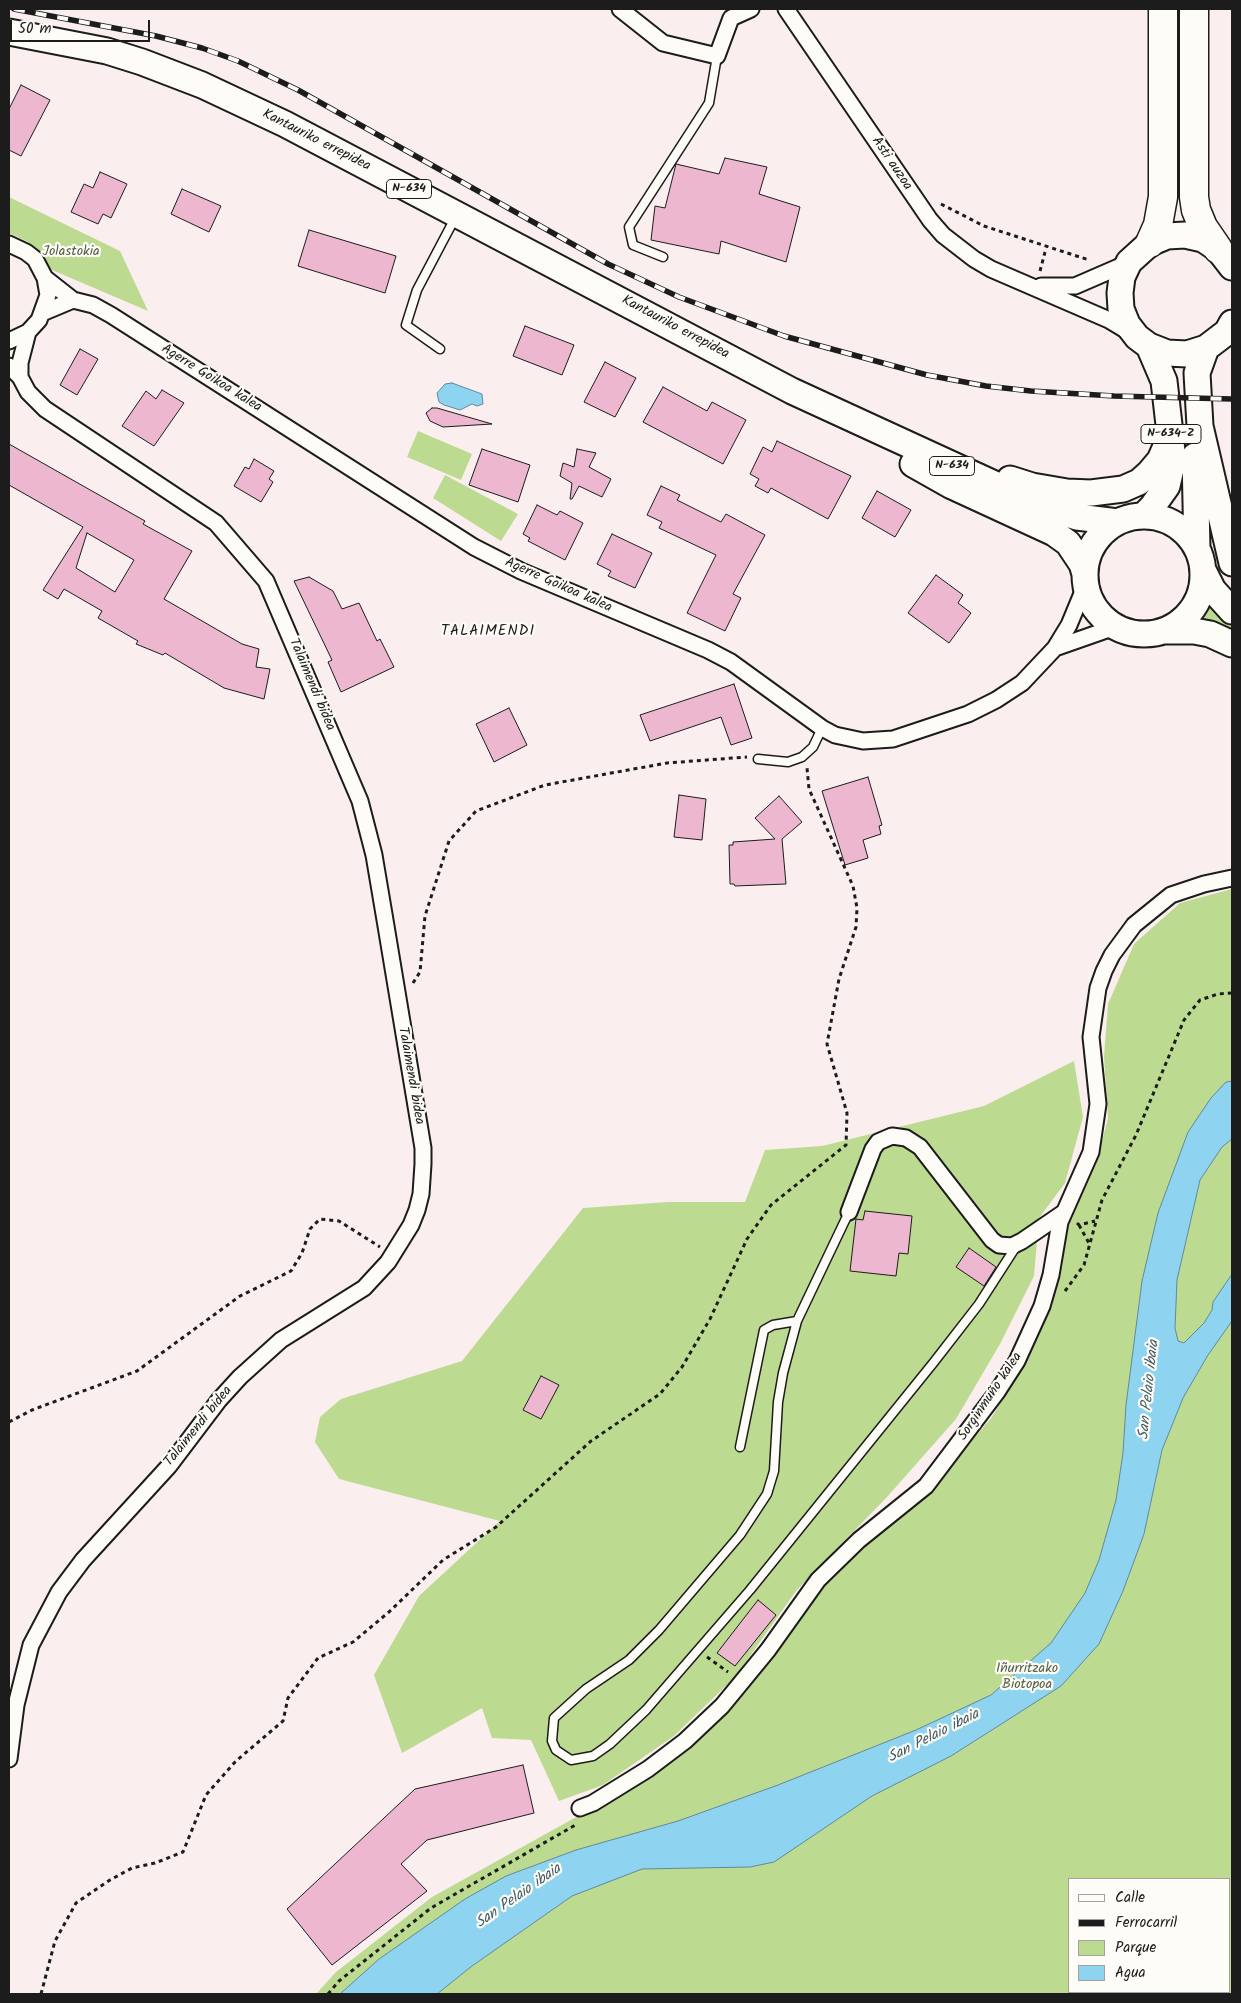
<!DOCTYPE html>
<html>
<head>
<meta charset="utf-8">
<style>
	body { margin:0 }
	#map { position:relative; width:1241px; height:2003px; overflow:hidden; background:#faeeef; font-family:Kalam,sans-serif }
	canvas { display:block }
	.frame { position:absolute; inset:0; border:10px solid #1c1c1c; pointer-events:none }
	.legend { position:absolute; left:1068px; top:1878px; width:162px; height:115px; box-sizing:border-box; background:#fdfcf7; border:1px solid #a3a29f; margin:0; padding:6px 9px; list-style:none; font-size:15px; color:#1c1c1c }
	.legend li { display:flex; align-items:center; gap:10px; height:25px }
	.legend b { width:25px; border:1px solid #a3a29f }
	.scale { position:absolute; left:10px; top:20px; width:140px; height:22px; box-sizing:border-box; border:2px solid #1c1c1c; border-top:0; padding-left:6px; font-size:15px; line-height:18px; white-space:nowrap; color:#1c1c1c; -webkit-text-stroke:4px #fdfcf7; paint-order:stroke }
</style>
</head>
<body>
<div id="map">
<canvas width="1241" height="2003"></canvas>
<div class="frame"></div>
<ul class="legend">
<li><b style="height:6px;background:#fdfcf7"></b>Calle</li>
<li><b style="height:6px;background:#1c1c1c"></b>Ferrocarril</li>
<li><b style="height:14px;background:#bdda91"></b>Parque</li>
<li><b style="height:14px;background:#8ed4f0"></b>Agua</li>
</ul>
<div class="scale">50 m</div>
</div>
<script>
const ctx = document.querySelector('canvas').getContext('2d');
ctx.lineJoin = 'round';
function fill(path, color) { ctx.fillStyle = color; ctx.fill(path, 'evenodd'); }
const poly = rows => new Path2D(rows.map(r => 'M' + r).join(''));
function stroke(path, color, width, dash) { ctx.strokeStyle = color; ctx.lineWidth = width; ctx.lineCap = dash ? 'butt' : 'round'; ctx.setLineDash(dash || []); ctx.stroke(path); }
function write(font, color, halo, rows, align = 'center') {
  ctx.font = font + ' Kalam,sans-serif'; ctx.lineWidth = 4.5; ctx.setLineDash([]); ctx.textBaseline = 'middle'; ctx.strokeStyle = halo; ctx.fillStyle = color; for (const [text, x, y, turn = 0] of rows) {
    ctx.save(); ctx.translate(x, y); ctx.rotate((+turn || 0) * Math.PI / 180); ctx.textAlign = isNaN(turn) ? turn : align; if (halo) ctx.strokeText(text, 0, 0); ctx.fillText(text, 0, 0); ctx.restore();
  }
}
const green = poly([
	[9,197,120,251,148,311,52,270,28,242,9,233],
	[418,431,472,454,461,480,407,457],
	[445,475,518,514,501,541,433,498],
	[1210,599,1232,622,1232,637,1195,625],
	[1232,889,1232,1994,316,1994,336,1972,432,1897,625,1790,666,1763,833,1571,863,1545,917,1505,992,1417,1031,1351,1056,1291,1068,1227,1096,1164,1108,1118,1104,1057,1108,1004,1134,944,1180,903],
	[1070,1879,1230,1879,1230,1992,1070,1992],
	[1074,1061,1083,1117,1065,1183,1039,1218,1034,1276,1000,1344,956,1419,887,1497,796,1591,735,1677,674,1736,603,1785,559,1801,531,1740,492,1738,482,1708,402,1753,374,1675,419,1596,500,1521,339,1479,315,1442,320,1417,341,1399,462,1361,583,1208,668,1202,745,1202,765,1150,822,1146,984,1106]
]);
const water = poly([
	[452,383,482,394,483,404,477,406,472,404,460,410,444,405,439,402,437,393,445,384,452,383],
	[1232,1081,1232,1139,1222,1147,1200,1180,1177,1280,1175,1328,1178,1341,1184,1343,1204,1323,1212,1310,1213,1302,1232,1274,1232,1321,1208,1355,1183,1398,1162,1450,1144,1534,1123,1591,1099,1644,1061,1686,951,1756,872,1796,774,1862,750,1867,642,1869,572,1896,472,1966,437,1994,340,1994,379,1959,465,1899,506,1876,576,1850,678,1821,778,1785,916,1730,991,1695,1051,1643,1085,1593,1099,1560,1116,1500,1123,1453,1126,1405,1142,1281,1158,1213,1188,1132,1211,1098,1226,1082,1232,1081]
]);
const building = poly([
	[21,85,50,100,21,156,9,150,9,109,21,85],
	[725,158,767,167,759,194,800,207,786,262,721,241,719,254,651,240,655,206,665,208,676,164,719,174,725,158],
	[100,172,127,184,111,218,103,214,98,224,71,212,84,184,93,188,100,172],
	[182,189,221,206,209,232,171,214,182,189],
	[309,230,396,256,385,293,298,266,309,230],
	[525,326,574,345,562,375,513,356,525,326],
	[80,349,98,359,77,395,60,385,80,349],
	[605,362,636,378,615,417,584,402,605,362],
	[663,387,707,411,712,402,746,420,723,464,643,422,663,387],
	[162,390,184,403,154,446,122,426,146,391,156,399,162,390],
	[432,408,437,408,492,424,443,427,430,421,426,413,432,408],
	[777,441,851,476,828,519,771,488,768,493,755,486,759,479,750,474,763,447,772,452,777,441],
	[9,444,145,521,143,524,192,551,164,599,242,644,259,649,256,667,270,669,264,699,224,688,165,653,163,655,136,644,138,641,98,618,102,611,64,589,58,599,43,590,83,527,9,485,9,444],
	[87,533,134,560,115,592,76,568,87,533],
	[482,449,530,465,518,502,469,485,482,449],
	[577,449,596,453,589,467,611,479,602,497,579,486,572,499,570,499,572,483,560,476,563,463,574,467,577,449],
	[254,459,274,471,269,479,273,482,261,502,234,486,245,467,249,469,254,459],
	[661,486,680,495,677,500,721,522,726,514,765,535,733,594,741,598,725,631,687,613,716,555,659,528,662,522,647,515,661,486],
	[877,491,911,510,895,537,862,518,877,491],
	[537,505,557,515,560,511,583,523,565,560,528,541,530,538,523,534,537,505],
	[612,534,652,553,635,588,608,576,611,571,597,564,612,534],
	[936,575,963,595,958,603,971,613,949,643,908,613,936,575],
	[309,577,333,591,342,609,359,603,377,641,380,639,394,667,341,692,328,662,332,660,294,581,309,577],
	[734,684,752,738,731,745,721,717,650,741,640,715,734,684],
	[509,708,527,745,494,762,476,724,509,708],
	[868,777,882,825,879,826,881,834,863,840,868,858,845,865,822,791,868,777],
	[679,795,706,799,702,840,674,837,679,795],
	[779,796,802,822,782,839,786,884,735,886,734,884,730,884,729,845,733,845,733,842,775,839,755,818,779,796],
	[865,1211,912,1216,908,1254,899,1253,896,1276,850,1271,856,1219,863,1220,865,1211],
	[969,1248,996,1267,984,1286,956,1267,969,1248],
	[541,1376,559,1385,541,1419,523,1410,541,1376],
	[758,1600,776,1615,735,1666,717,1653,758,1600],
	[523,1765,534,1813,427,1840,401,1864,427,1891,332,1965,287,1909,415,1789,523,1765]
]);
const path = poly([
	[941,204,984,226,1089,260],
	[1040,271,1045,252],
	[413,983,420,972,425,916,449,841,476,811,545,785,667,763,747,757],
	[1077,1223,1079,1225,1095,1221],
	[1079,1225,1090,1245],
	[1065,1291,1084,1265,1102,1200,1136,1135,1184,1020,1200,1000,1218,994,1232,993],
	[9,1422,32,1410,137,1371,240,1296,291,1271,302,1253,310,1229,320,1219,339,1221,380,1247],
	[707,1657,728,1672],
	[41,1994,55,1941,76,1903,110,1880,132,1868,155,1863,183,1852,206,1795,236,1761,283,1721,288,1698,318,1658,353,1642,389,1612,443,1560,496,1527,591,1441,660,1394,682,1367,710,1319,747,1239,771,1205,846,1145,847,1113,827,1044,839,979,856,927,857,908,853,886,809,789,807,768],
	[328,1994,339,1981,431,1908,577,1824]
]);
const service = poly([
	[663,257,633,245,629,227,709,103,717,56],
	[440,349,406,325,417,290,455,218],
	[758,759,788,762,802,757,813,747,822,728],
	[849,1212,797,1321,783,1373,778,1402,774,1471,767,1494,740,1535,659,1630,629,1660,586,1689,554,1718,552,1741,556,1750,571,1760,593,1756,610,1744,646,1710,750,1590,934,1362,979,1304,1017,1245],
	[740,1447,764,1330,773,1325,797,1321]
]);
const minor = poly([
	[620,9,663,43,717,56,731,18,751,9],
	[786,9,930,220,943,235,974,259,991,269,1109,320,1129,332],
	[9,244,26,252,35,259,45,278,48,295,39,320,28,332,9,341],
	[45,278,73,300,93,305,111,315,474,547,521,571,708,650,731,662,822,728,835,735,863,741,893,739,968,714,996,700,1022,683,1055,648,1069,625,1086,584],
	[1041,286,1075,286,1128,263],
	[42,313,73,300],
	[9,366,20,377,28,392,45,409,216,523,266,581,360,801,374,855,385,920,423,1148,423,1164,421,1194,417,1210,411,1225,388,1262,364,1288,281,1340,240,1377,219,1400,169,1466,83,1560,59,1592,31,1645,16,1705,9,1759],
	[20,377,20,363,28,332],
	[1055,648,1115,627],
	[849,1212,873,1149,878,1142,892,1136,906,1138,920,1147,992,1240,999,1245,1012,1246,1022,1241,1063,1213],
	[580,1808,593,1803,648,1769,685,1741,722,1706,768,1650,818,1580,859,1540,926,1486,997,1392,1017,1361,1042,1306,1051,1275,1060,1222,1091,1152,1098,1104,1091,1037,1098,988,1104,971,1112,955,1134,925,1171,895,1204,884,1232,878]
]);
const trunk = poly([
	[9,32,107,51,142,62,202,85,285,124,792,391,1040,505,1077,517,1118,522],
	[1232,267,1218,249,1203,239,1185,235,1167,236,1150,243,1129,262,1122,277,1120,293,1121,309,1127,324,1137,337,1149,346,1167,353,1187,354,1206,348,1227,332,1232,323],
	[1206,348,1197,373,1200,426,1232,563],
	[1195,456,1197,549],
	[913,464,952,486,1054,533,1068,543,1082,564,1085,574],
	[1010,479,1032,486,1067,492,1091,493,1123,489,1139,482,1149,473,1160,460,1171,435],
	[1143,516,1152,507,1167,486,1173,460,1164,381,1149,346],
	'1085 575a59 59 0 1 1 118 0a59 59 0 1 1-118 0Z',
	[1204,572,1213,590,1232,611],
	[1163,631,1194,631,1210,634,1232,644]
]);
const motorway = poly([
	[1194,9,1194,197,1196,210,1203,227,1218,249],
	[1150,243,1158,225,1163,197,1163,9]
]);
const rail = poly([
	[14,9,156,36,202,48,238,61,298,90,608,264,679,297,784,336,927,375,986,386,1031,391,1114,396,1232,399]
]);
const shields = [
	[409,189,45],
	[1171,434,60],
	[952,466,45]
];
const shieldNames = [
	["N-634",409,189],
	["N-634-Z",1171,434],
	["N-634",952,466]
];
const streetNames = [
	["Kantauriko errepidea",316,141,27],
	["Asti auzoa",891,164,56],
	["Kantauriko errepidea",675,328,28],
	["Agerre Goikoa kalea",211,379,32],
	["Agerre Goikoa kalea",558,586,24],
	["Talaimendi bidea",311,685,67],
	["Talaimendi bidea",410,1076,80],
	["Sorginmuño kalea",991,1397,-56],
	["Talaimendi bidea",199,1427,-51]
];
const parkNames = [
	["Jolastokia",71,253],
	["Iñurritzako",1027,1670],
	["Biotopoa",1027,1686]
];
const neighbourhoodNames = [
	["TALAIMENDI",488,632]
];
const waterNames = [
	["San Pelaio ibaia",1150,1390,-84],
	["San Pelaio ibaia",934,1737,-27],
	["San Pelaio ibaia",519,1897,-35]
];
fill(green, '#bdda91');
fill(water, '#8ed4f0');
stroke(water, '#608a9b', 1);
fill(building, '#edb7d0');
stroke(building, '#1c1c1c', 1);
stroke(service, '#1c1c1c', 11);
stroke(minor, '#1c1c1c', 19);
stroke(trunk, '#1c1c1c', 29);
stroke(motorway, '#1c1c1c', 31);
stroke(path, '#1c1c1c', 3, [4, 4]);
stroke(service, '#fdfcf7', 8);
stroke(minor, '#fdfcf7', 15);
stroke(trunk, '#fdfcf7', 25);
stroke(motorway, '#fdfcf7', 28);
stroke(rail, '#1c1c1c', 5.5);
stroke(rail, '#fdfcf7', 4, [11]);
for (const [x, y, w] of shields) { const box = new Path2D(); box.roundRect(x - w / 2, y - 9.5, w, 19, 4); ctx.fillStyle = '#fdfcf7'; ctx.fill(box); stroke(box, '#1c1c1c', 1); }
write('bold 12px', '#1c1c1c', null, shieldNames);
write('14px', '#1c1c1c', '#fdfcf7', streetNames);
write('14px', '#545e45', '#fdfcf7', parkNames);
ctx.letterSpacing = '1px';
write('15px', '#1c1c1c', '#fdfcf7', neighbourhoodNames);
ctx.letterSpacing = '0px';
write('italic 15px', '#445c66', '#fdfcf7', waterNames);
</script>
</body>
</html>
